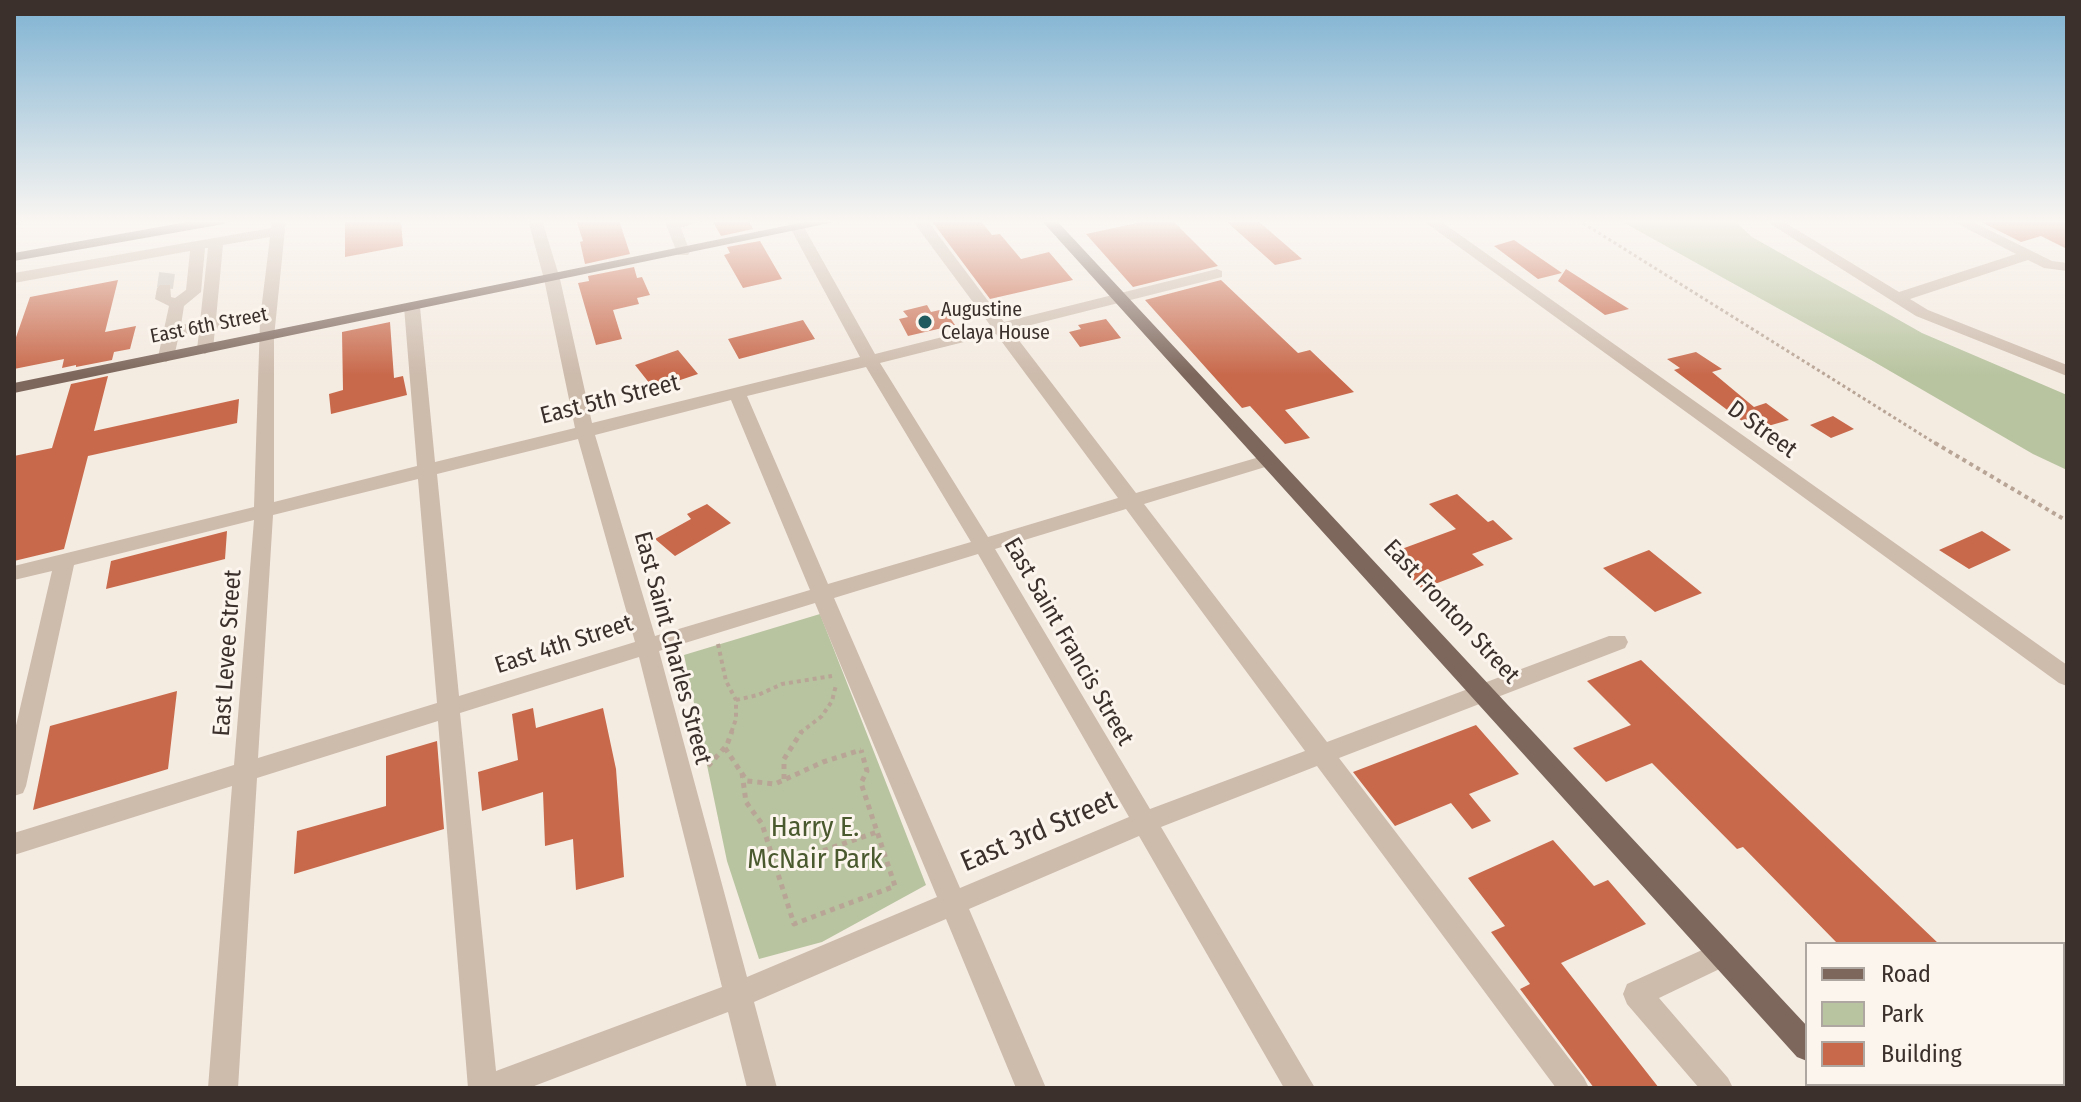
<!DOCTYPE html>
<html>
<head>
<meta charset="utf-8">
<style>
	body { margin:0 }
	#map { position:relative; width:2081px; height:1102px; overflow:hidden; background:#f4ebe1; font-family:"Fira Sans Condensed",sans-serif }
	canvas { display:block }
	.frame { position:absolute; inset:0; border:16px solid #3b302b; pointer-events:none }
	.legend { position:absolute; left:1805px; top:942px; width:260px; height:144px; box-sizing:border-box; background:#fbf5ee; border:2px solid #aea6a0; margin:0; padding:10px 14px; list-style:none; font-size:24px; color:#3b302b }
	.legend li { display:flex; align-items:center; gap:16px; height:40px }
	.legend b { width:40px; border:2px solid #aea6a0 }
</style>
</head>
<body>
<div id="map">
<canvas width="2081" height="1102"></canvas>
<div class="frame"></div>
<ul class="legend">
<li><b style="height:10px;background:#7d675c"></b>Road</li>
<li><b style="height:22px;background:#b8c4a0"></b>Park</li>
<li><b style="height:22px;background:#c8694b"></b>Building</li>
</ul>
</div>
<script>
const ctx = document.querySelector('canvas').getContext('2d');
ctx.lineJoin = 'round';
function fill(path, color) { ctx.fillStyle = color; ctx.fill(path, 'evenodd'); }
const poly = rows => new Path2D(rows.map(r => 'M' + r).join(''));
function stroke(path, color, width, dash) { ctx.strokeStyle = color; ctx.lineWidth = width; ctx.lineCap = dash ? 'butt' : 'round'; ctx.setLineDash(dash || []); ctx.stroke(path); }
function write(font, color, halo, rows, align = 'center') {
  ctx.font = font + ' "Fira Sans Condensed",sans-serif'; ctx.lineWidth = 6; ctx.setLineDash([]); ctx.textBaseline = 'middle'; ctx.strokeStyle = halo; ctx.fillStyle = color; for (const [text, x, y, turn = 0] of rows) {
    ctx.save(); ctx.translate(x, y); ctx.rotate((+turn || 0) * Math.PI / 180); ctx.textAlign = isNaN(turn) ? turn : align; if (halo) ctx.strokeText(text, 0, 0); ctx.fillText(text, 0, 0); ctx.restore();
  }
}
const green = poly([
	[1619,220,1734,220,1752,237,1922,333,2067,395,2067,470,2033,454,1871,360],
	[820,614,926,885,822,942,759,959,727,861,684,655]
]);
const building = poly([
	[345,220,401,220,403,246,345,257],
	[576,220,619,220,630,254,585,264,580,242,583,241],
	[712,220,748,220,753,229,721,236],
	[931,220,980,220,992,235,1000,234,1021,259,1049,252,1073,280,990,299],
	[1151,220,1172,220,1218,266,1133,287,1086,234],
	[1225,220,1257,220,1302,259,1275,265],
	[1977,220,2067,220,2067,249,2041,236,2021,242],
	[1514,240,1562,273,1538,279,1494,246],
	[760,241,782,279,743,288,724,255,730,253,727,247],
	[634,267,637,278,642,277,650,295,637,298,639,304,613,310,622,339,596,345,578,283,589,281,588,276],
	[1566,269,1605,294,1629,309,1605,315,1558,281],
	[118,280,105,332,136,326,130,349,114,352,112,360,76,367,76,365,62,368,64,359,14,369,14,343,30,297],
	[1221,280,1298,353,1310,350,1354,392,1285,410,1310,438,1285,444,1250,406,1242,408,1145,300],
	[927,305,931,312,944,309,955,325,908,336,899,319,908,317,903,311],
	[1106,319,1121,338,1080,347,1069,332,1081,329,1078,325],
	[803,320,815,339,739,359,728,339],
	[390,322,394,378,403,376,407,395,331,414,329,394,343,390,342,332],
	[678,350,698,374,654,389,635,365],
	[1696,352,1722,369,1712,372,1754,407,1766,403,1789,420,1754,430,1674,370,1680,368,1667,359],
	[108,376,94,431,239,399,237,423,88,456,64,549,14,561,14,456,52,448,71,384],
	[1833,416,1854,429,1831,438,1810,425],
	[1457,494,1488,522,1493,520,1513,539,1472,554,1484,565,1422,589,1388,554,1456,529,1429,504],
	[707,504,731,523,675,556,655,539,691,519,687,514],
	[227,531,225,559,106,589,111,561],
	[1982,531,2011,550,1969,569,1939,550],
	[1649,550,1702,593,1655,612,1603,568],
	[1641,660,1939,944,1838,944,1743,847,1737,849,1652,763,1606,782,1573,748,1631,725,1587,681],
	[177,691,168,769,33,810,50,726],
	[533,708,536,728,603,708,616,769,624,877,576,890,573,839,545,846,543,792,482,811,478,772,518,760,512,714],
	[1476,725,1519,774,1469,794,1491,821,1472,829,1451,803,1395,826,1353,772],
	[437,741,444,829,294,874,297,831,386,806,386,756],
	[1553,840,1594,886,1608,880,1646,924,1561,963,1659,1088,1594,1088,1520,989,1530,984,1491,932,1505,926,1468,878]
]);
const minorTunnel = poly([
	[165,288,167,273]
]);
const pathFar2 = poly([
	[1578,220,1938,445]
]);
const pathFar1 = poly([
	[1935,443,2067,521],
	[718,644,726,681,736,700,736,719,731,733],
	[736,700,758,695,782,684,832,676],
	[800,733,822,716,832,701,836,685]
]);
const path = poly([
	[725,748,747,781,775,784,823,762,861,750],
	[708,766,727,745,732,731],
	[742,773,746,802,762,824,794,924,895,886,861,783,867,771,861,750],
	[784,779,784,759,802,731],
	[776,867,877,832]
]);
const minor = poly([
	[272,220,286,220,274,337,274,502,417,466,404,307,412,302,420,307,435,462,575,428,544,279,528,220,542,220,560,279,592,423,860,357,786,220,800,220,875,354,990,325,912,220,927,220,1004,322,1217,269,1222,271,1222,277,1011,330,1136,493,1263,456,1275,456,1278,460,1275,464,1144,504,1327,742,1609,636,1625,636,1628,642,1625,648,1339,758,1584,1078,1589,1088,1556,1088,1317,766,1161,827,1315,1088,1284,1088,1139,836,969,909,1046,1088,1016,1088,946,919,754,1002,777,1088,747,1088,728,1012,529,1088,468,1088,438,721,257,778,238,1088,208,1088,232,786,14,855,14,833,234,765,254,520,74,565,26,786,23,793,14,796,14,734,52,571,14,580,14,566,254,507,260,320,215,329,213,349,205,354,197,349,199,332,179,335,174,357,166,362,158,357,169,306,155,299,157,288,160,285,170,285,171,297,175,298,186,290,190,251,14,283,14,273,271,228,272,220],
	[270,237,261,311,216,319,223,245,270,237],
	[205,248,208,248,200,322,181,325,184,306,201,292,205,248],
	[996,334,1118,498,988,537,880,363,996,334],
	[866,367,971,542,828,584,747,396,866,367],
	[731,400,810,590,655,636,595,435,731,400],
	[578,439,635,642,459,696,437,474,578,439],
	[418,479,437,703,258,758,273,515,418,479],
	[1126,509,1305,751,1150,809,995,549,1126,509],
	[978,554,1129,817,960,888,834,598,978,554],
	[815,603,937,897,747,977,659,651,815,603],
	[639,657,722,987,496,1071,460,713,639,657],
	[664,220,703,220,681,228,690,252,688,255,678,255,664,220],
	[1422,220,1439,220,2067,665,2067,686,2059,683,1422,220],
	[1764,220,1781,220,1899,292,2016,254,1950,220,1969,220,2052,261,2067,263,2067,271,2044,268,2028,260,1910,299,1928,310,2067,365,2067,376,1916,316,1764,220],
	[1722,941,1732,945,1736,954,1732,963,1659,998,1728,1078,1733,1088,1699,1088,1627,1004,1623,994,1627,984,1722,941]
]);
const major = poly([
	[14,220,22,220,14,227,14,220],
	[198,220,231,220,224,224,14,261,14,253,198,220],
	[814,220,844,220,14,393,14,383,814,220],
	[1041,220,1056,220,1807,1026,1807,1061,1797,1057,1041,220],
	[1825,1084,1857,1084,1859,1088,1827,1088,1825,1084]
]);
const markers = [
	[925,322,8,"#1f5a5e"]
];
const farPoinames = [
	["Augustine",941,310],
	["Celaya House",941,333]
];
const farStreetnames = [
	["East 6th Street",209,326,-11]
];
const streetNames = [
	["East 5th Street",610,400,-14],
	["D Street",1762,430,36],
	["East Fronton Street",1451,612,47],
	["East Saint Francis Street",1068,642,60],
	["East 4th Street",564,645,-18],
	["East Saint Charles Street",672,648,75],
	["East Levee Street",228,653,-86]
];
const nearParknames = [
	["Harry E.",815,828],
	["McNair Park",815,860]
];
const nearStreetnames = [
	["East 3rd Street",1039,832,-23]
];
fill(green, '#b8c4a0');
fill(building, '#c8694b');
stroke(minorTunnel, '#cfc6bd', 16, [16, 8]);
stroke(pathFar2, '#b9a596', 3, [3, 3]);
stroke(pathFar1, '#b9a596', 4, [4, 4]);
stroke(path, '#b9a596', 5, [5, 5]);
fill(minor, '#cdbbac');
fill(major, '#7d675c');
const sky = ctx.createLinearGradient(0, 0, 0, 375);
sky.addColorStop(0, '#7eb2d2');
sky.addColorStop(0.59, '#faf6f2');
sky.addColorStop(1, '#faf6f200');
ctx.fillStyle = sky;
ctx.fillRect(0, 0, 2081, 375);
for (const [x, y, r, color] of markers) { const dot = new Path2D(); dot.arc(x, y, r, 0, 2 * Math.PI); ctx.fillStyle = color; ctx.fill(dot); stroke(dot, '#fbf5ee', 3); }
write('20px', '#3b302b', '#fbf5ee', farPoinames, 'left');
write('20px', '#3b302b', '#fbf5ee', farStreetnames);
write('24px', '#3b302b', '#fbf5ee', streetNames);
write('28px', '#4a5a2e', '#fbf5ee', nearParknames);
write('28px', '#3b302b', '#fbf5ee', nearStreetnames);
</script>
</body>
</html>
